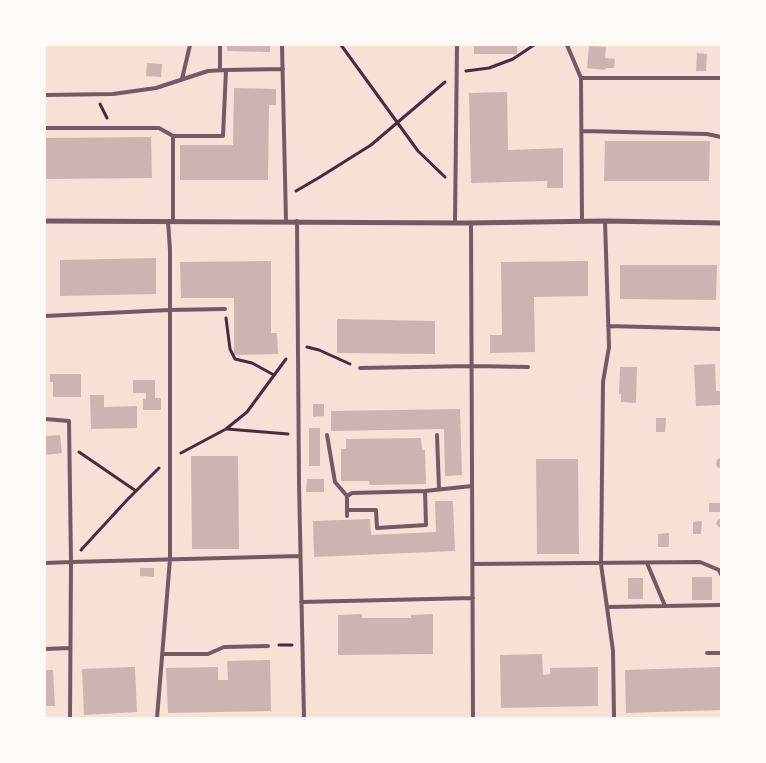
<!DOCTYPE html>
<html>
<head>
<meta charset="utf-8">
<style>
	body { margin:0 }
	#map { position:relative; width:766px; height:763px; overflow:hidden; background:#f7e1d7; font-family:Helvetica,sans-serif }
	canvas { display:block }
	.frame { position:absolute; inset:0; border:46px solid #fffaf5; pointer-events:none }
</style>
</head>
<body>
<div id="map">
<canvas width="766" height="763"></canvas>
<div class="frame"></div>
</div>
<script>
const ctx = document.querySelector('canvas').getContext('2d');
ctx.lineJoin = 'round';
function fill(path, color) { ctx.fillStyle = color; ctx.fill(path, 'evenodd'); }
const poly = rows => new Path2D(rows.map(r => 'M' + r).join(''));
function stroke(path, color, width, dash) { ctx.strokeStyle = color; ctx.lineWidth = width; ctx.lineCap = dash ? 'butt' : 'round'; ctx.setLineDash(dash || []); ctx.stroke(path); }
const building = poly([
	[227,45,270,45,270,52,227,51],
	[474,45,517,45,517,54,474,54],
	[589,46,606,47,605,58,615,59,614,68,606,68,605,70,587,68],
	[697,53,707,54,706,71,696,71],
	[147,63,162,64,161,77,146,76],
	[234,88,276,89,276,105,269,105,268,180,180,180,180,145,233,145],
	[507,92,508,150,563,148,563,188,547,188,547,181,471,183,469,93],
	[151,137,152,178,45,179,45,138],
	[605,141,710,141,709,181,604,181],
	[156,258,156,294,60,296,60,260],
	[271,261,271,333,277,333,278,354,234,355,234,298,181,298,180,262],
	[588,261,588,296,534,297,535,352,490,353,490,335,502,335,501,262],
	[620,265,717,265,716,300,620,299],
	[337,319,435,321,435,354,337,353],
	[715,364,716,391,721,391,721,405,696,406,694,365],
	[620,367,637,367,636,403,621,402,621,394,619,394],
	[50,374,81,374,81,397,53,397,53,382,50,382],
	[133,380,155,380,155,398,161,398,161,410,143,410,143,399,146,399,146,393,133,393],
	[90,395,104,395,104,407,137,406,137,428,91,429],
	[313,404,324,404,324,416,313,417],
	[460,409,462,475,445,476,444,429,331,431,331,411],
	[656,418,666,418,665,432,656,432],
	[309,428,320,428,320,466,309,466],
	[60,435,62,453,45,455,45,436],
	[421,438,422,450,425,450,426,484,370,485,369,481,341,481,341,449,346,449,346,439],
	[191,456,238,456,239,549,192,549],
	[721,457,721,469,717,467,716,464,717,460],
	[536,459,578,459,579,554,537,554],
	[307,479,324,479,324,492,306,492],
	[435,501,453,501,455,551,314,557,313,521,370,519,371,535,436,532],
	[709,503,720,503,720,512,709,512],
	[721,518,721,529,716,524,717,521],
	[702,521,701,534,693,534,693,522],
	[669,533,669,547,658,547,658,534],
	[140,568,154,568,154,577,140,576],
	[692,577,712,577,712,600,692,600],
	[628,578,643,578,643,599,628,599],
	[362,614,362,618,411,618,411,615,433,614,433,654,338,655,338,615],
	[542,654,543,675,550,674,550,668,598,667,598,706,501,708,500,655],
	[270,660,271,711,168,713,166,668,218,667,218,680,228,680,227,661],
	[131,667,135,667,137,712,84,715,82,669],
	[720,667,721,710,626,713,625,670],
	[45,670,53,670,55,706,45,706]
]);
const path = poly([
	[341,45,418,151,445,177],
	[466,71,489,68,513,59,534,45],
	[100,104,107,118],
	[296,191,320,177,371,145,445,82],
	[226,318,230,349,235,359,252,363,274,375],
	[307,347,319,350,350,364],
	[227,429,288,434],
	[79,452,136,491],
	[181,453,226,429,247,412,286,359],
	[81,550,127,500,159,468],
	[279,645,292,645]
]);
const service = poly([
	[282,45,286,221],
	[567,45,581,78,582,221],
	[220,70,220,45],
	[581,78,721,78],
	[182,79,190,45],
	[45,95,113,94,156,88,208,71,226,70],
	[45,128,159,128,173,136],
	[582,131,707,134,721,137],
	[173,221,173,136,223,136,226,70,283,69],
	[297,221,299,484,304,718],
	[605,221,609,347,603,382,601,564,613,651,614,718],
	[455,223,457,45],
	[471,223,473,718],
	[45,316,169,310,225,309],
	[608,326,721,329],
	[360,368,472,366,528,367],
	[45,419,69,421,71,562,300,556],
	[327,435,335,482,347,496],
	[437,435,439,489],
	[347,510,376,510,377,528,426,525,425,491],
	[347,516,347,496,352,493,425,491,472,486],
	[45,563,71,562,70,718],
	[647,563,665,606],
	[473,564,700,562,719,570,721,574],
	[301,602,473,598],
	[607,607,721,605],
	[45,649,70,648],
	[707,653,721,653],
	[162,654,208,654,224,647,268,646],
	[157,718,170,559,170,250,168,221]
]);
const minor = poly([
	[45,221,467,223,605,221,721,223]
]);
fill(building, '#ccb4b1');
stroke(path, '#4a2c40', 3);
stroke(service, '#755966', 4);
stroke(minor, '#755966', 5);
</script>
</body>
</html>
